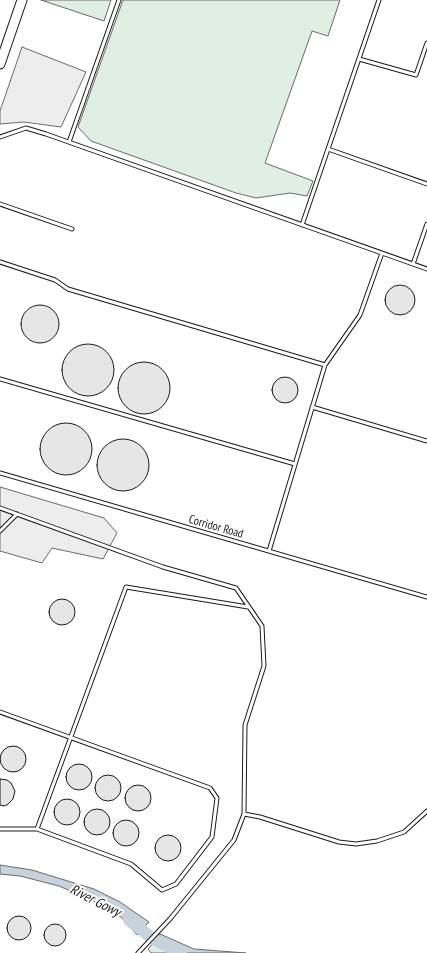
<!DOCTYPE html>
<html>
<head>
<meta charset="utf-8">
<style>
	body { margin:0 }
	canvas { display:block; background:#fff }
</style>
</head>
<body>
<canvas width="427" height="953"></canvas>
<script>
const ctx = document.querySelector('canvas').getContext('2d');
ctx.lineJoin = 'round';
function fill(path, color) { ctx.fillStyle = color; ctx.fill(path, 'evenodd'); }
const poly = rows => new Path2D(rows.map(r => 'M' + r).join(''));
function stroke(path, color, width, dash) { ctx.strokeStyle = color; ctx.lineWidth = width; ctx.lineCap = dash ? 'butt' : 'round'; ctx.setLineDash(dash || []); ctx.stroke(path); }
function write(font, color, halo, rows, align = 'center') {
  ctx.font = font + ' "PT Sans Narrow",sans-serif'; ctx.lineWidth = 4; ctx.setLineDash([]); ctx.textBaseline = 'middle'; ctx.strokeStyle = halo; ctx.fillStyle = color; for (const [text, x, y, turn = 0] of rows) {
    ctx.save(); ctx.translate(x, y); ctx.rotate((+turn || 0) * Math.PI / 180); ctx.textAlign = isNaN(turn) ? turn : align; if (halo) ctx.strokeText(text, 0, 0); ctx.fillText(text, 0, 0); ctx.restore();
  }
}
const green = poly([
	[41,0,111,0,104,21,41,0],
	[123,0,340,0,328,36,312,31,265,163,313,181,307,196,290,193,256,198,236,193,91,141,78,127,123,0],
	[153,943,171,953,151,953,148,949,153,943]
]);
const parking = poly([
	[22,47,86,72,61,127,24,122,0,124,0,111,22,47],
	[0,487,104,518,117,533,103,559,52,548,42,563,0,551,0,487]
]);
const water = poly([
	[0,865,32,870,94,889,120,902,149,922,137,935,122,918,107,907,59,886,20,876,0,874,0,865],
	[160,934,194,949,246,953,171,953,153,943,160,934]
]);
const river = poly([
	[129,920,153,939,181,953]
]);
const building = poly([
	'385 300a15 15 0 1 1 30 0a15 15 0 1 1-30 0Z',
	'21 324a19 19 0 1 1 38 0a19 19 0 1 1-38 0Z',
	'62 370a26 26 0 1 1 52 0a26 26 0 1 1-52 0Z',
	'118 388a26 26 0 1 1 52 0a26 26 0 1 1-52 0Z',
	'272 390a13 13 0 1 1 26 0a13 13 0 1 1-26 0Z',
	'40 449a26 26 0 1 1 52 0a26 26 0 1 1-52 0Z',
	'97 465a26 26 0 1 1 52 0a26 26 0 1 1-52 0Z',
	'49 612a13 13 0 1 1 26 0a13 13 0 1 1-26 0Z',
	'0 759a13 13 0 1 1 26 0a13 13 0 1 1-26 0Z',
	'66 777a13 13 0 1 1 26 0a13 13 0 1 1-26 0Z',
	'95 788a13 13 0 1 1 26 0a13 13 0 1 1-26 0Z',
	[0,779,7,780,11,783,15,791,13,799,7,805,3,806,0,805,0,779],
	'125 798a13 13 0 1 1 26 0a13 13 0 1 1-26 0Z',
	'54 812a13 13 0 1 1 26 0a13 13 0 1 1-26 0Z',
	'84 822a13 13 0 1 1 26 0a13 13 0 1 1-26 0Z',
	'113 833a13 13 0 1 1 26 0a13 13 0 1 1-26 0Z',
	'155 848a13 13 0 1 1 26 0a13 13 0 1 1-26 0Z',
	'7 928a12 12 0 1 1 24 0a12 12 0 1 1-24 0Z',
	'44 935a11 11 0 1 1 22 0a11 11 0 1 1-22 0Z'
]);
const lane = poly([
	[359,59,416,75,427,43],
	[0,137,26,128,46,134,427,269],
	[69,142,119,0],
	[328,149,427,184],
	[0,204,72,229],
	[302,225,379,0],
	[0,262,55,280,68,289,325,365],
	[413,264,427,224],
	[0,379,295,464],
	[312,407,427,441],
	[0,473,427,597],
	[0,508,163,567,236,588,262,626,264,666,245,725,244,814,234,840,170,919,138,953],
	[0,531,17,514],
	[269,551,325,365,360,315,382,253],
	[0,712,210,788,217,798,212,837,176,884,162,890,131,864,37,829,0,829],
	[244,814,260,817,339,842,356,844,377,841,404,832,427,811],
	[37,829,126,587,248,607]
]);
const secondary = poly([
	[0,64,22,0]
]);
const streetNames = [
	["Corridor Road",216,527,16]
];
const waterNames = [
	["River Gowy",95,901,27]
];
fill(green, '#e0efe3');
stroke(green, '#6a6a6a', 1);
fill(parking, '#ededed');
stroke(parking, '#6a6a6a', 1);
fill(water, '#c6d2dc');
stroke(water, '#6a6a6a', 1);
stroke(river, '#c6d2dc', 12);
fill(building, '#e6e6e6');
stroke(building, '#1a1a1a', 1);
stroke(lane, '#1a1a1a', 5);
stroke(secondary, '#1a1a1a', 11);
stroke(lane, '#fff', 3);
stroke(secondary, '#fff', 9);
write('12px', '#1a1a1a', '#fff', streetNames);
write('italic 14px', '#1a1a1a', '#fff', waterNames);
</script>
</body>
</html>
